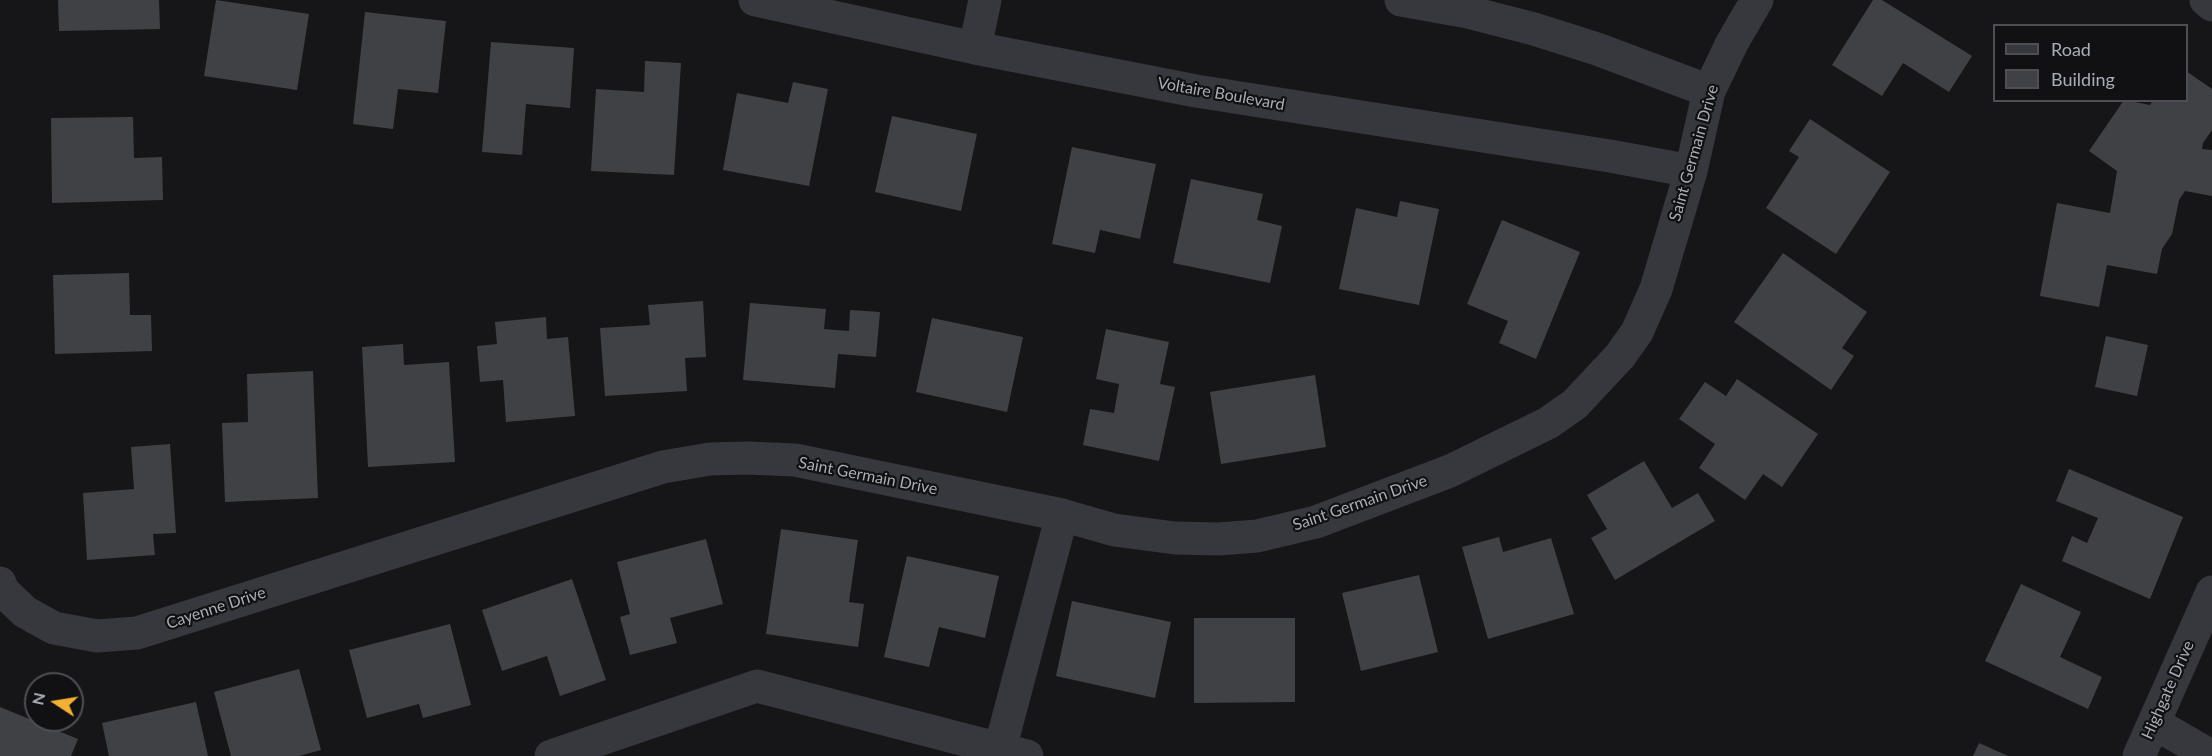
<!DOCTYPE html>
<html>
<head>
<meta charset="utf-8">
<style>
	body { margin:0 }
	#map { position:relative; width:2212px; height:756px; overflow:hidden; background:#161618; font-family:Lato,sans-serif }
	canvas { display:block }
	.legend { position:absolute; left:1993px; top:24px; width:195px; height:78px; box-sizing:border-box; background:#111113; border:2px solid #4d4f55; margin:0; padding:8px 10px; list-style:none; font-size:18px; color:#a8adb8 }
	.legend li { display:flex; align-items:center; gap:12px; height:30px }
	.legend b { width:30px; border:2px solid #4d4f55 }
	.north { position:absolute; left:24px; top:672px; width:60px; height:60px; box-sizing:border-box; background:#111113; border:2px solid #4d4f55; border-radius:50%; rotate:282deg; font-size:16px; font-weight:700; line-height:24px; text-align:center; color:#a8adb8 }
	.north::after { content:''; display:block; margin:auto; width:21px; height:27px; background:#f2b134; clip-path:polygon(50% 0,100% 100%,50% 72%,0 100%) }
</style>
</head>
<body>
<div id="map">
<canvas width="2212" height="756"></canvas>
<ul class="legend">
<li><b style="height:8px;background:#37383d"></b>Road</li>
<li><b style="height:16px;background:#404145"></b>Building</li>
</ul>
<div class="north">N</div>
</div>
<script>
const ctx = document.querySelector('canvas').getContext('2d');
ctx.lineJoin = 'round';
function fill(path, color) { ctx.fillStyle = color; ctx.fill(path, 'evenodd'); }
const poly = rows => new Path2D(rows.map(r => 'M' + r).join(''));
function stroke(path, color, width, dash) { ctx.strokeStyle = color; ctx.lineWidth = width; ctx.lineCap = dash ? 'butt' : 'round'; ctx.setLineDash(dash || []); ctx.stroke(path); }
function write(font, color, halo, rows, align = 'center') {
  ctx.font = font + ' Lato,sans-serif'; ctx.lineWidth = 4.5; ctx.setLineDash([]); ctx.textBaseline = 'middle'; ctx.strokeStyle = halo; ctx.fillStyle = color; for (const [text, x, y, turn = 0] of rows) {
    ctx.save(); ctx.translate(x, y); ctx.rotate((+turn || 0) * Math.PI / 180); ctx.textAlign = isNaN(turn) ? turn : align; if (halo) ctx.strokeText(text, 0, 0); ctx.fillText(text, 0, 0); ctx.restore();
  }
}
const building = poly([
	[58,0,159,0,160,29,59,31],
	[216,0,309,14,297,90,204,76],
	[1873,0,1882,0,1972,56,1949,92,1903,63,1882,96,1832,65],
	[365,12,446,21,438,93,398,89,393,129,353,124],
	[491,42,574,48,570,108,526,104,522,155,482,152],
	[645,61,681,63,674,175,591,171,596,89,644,92],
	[2186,71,2212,89,2212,130,2203,143,2202,149,2212,150,2212,196,2185,191,2179,200,2172,234,2162,249,2157,274,2107,265,2099,307,2040,296,2057,203,2110,213,2117,171,2089,151,2124,100,2150,105,2153,100,2186,100],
	[793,82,828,89,809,186,723,170,737,93,788,103],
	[892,116,977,134,961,211,875,192],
	[133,117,134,158,162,157,163,200,52,203,51,118],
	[1810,119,1890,172,1836,254,1766,208,1799,157,1789,151],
	[1072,147,1156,164,1140,239,1100,230,1095,253,1052,244],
	[1191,179,1263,194,1257,220,1282,226,1270,283,1173,263],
	[1400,201,1439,209,1419,305,1339,289,1356,208,1397,217],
	[1502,220,1580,252,1536,359,1499,343,1508,321,1467,304],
	[1783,253,1867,312,1842,348,1854,356,1831,390,1734,322],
	[129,273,130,315,151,315,152,351,55,354,53,275],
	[703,301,706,357,685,358,687,391,605,396,600,328,650,325,648,305],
	[750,303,826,309,824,329,849,331,850,310,880,312,876,357,838,354,835,388,743,380],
	[546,317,547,339,568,337,575,416,506,422,503,380,480,382,477,346,497,344,495,322],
	[932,318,1023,337,1007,412,916,392],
	[1106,329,1169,342,1160,384,1175,387,1159,461,1083,445,1090,409,1114,413,1119,384,1096,379],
	[2106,336,2148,345,2137,396,2095,387],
	[403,344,404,365,449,362,455,462,368,467,362,347],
	[313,371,318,498,225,502,222,423,248,422,247,374],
	[1315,375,1326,447,1221,464,1210,392],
	[1737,379,1818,434,1782,487,1763,474,1745,500,1699,468,1715,444,1679,419,1705,382,1726,396],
	[170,444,176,533,153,534,155,555,87,560,83,493,134,489,131,447],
	[1644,461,1672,508,1698,493,1715,521,1615,580,1591,538,1607,529,1587,495],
	[2069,469,2183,517,2150,599,2062,561,2072,536,2087,543,2098,518,2056,501],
	[781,529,858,540,849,602,864,604,858,647,766,634],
	[1499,537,1503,552,1551,538,1574,614,1488,639,1462,547],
	[706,539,723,604,670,618,677,643,630,655,620,617,630,614,617,562],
	[907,556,999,576,985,638,939,627,929,667,884,657],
	[1419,575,1438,652,1361,671,1342,593],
	[572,579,606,680,560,696,547,656,502,671,482,610],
	[2021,584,2081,612,2060,657,2102,677,2088,709,1985,661],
	[1072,601,1171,622,1155,698,1056,676],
	[1194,618,1295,618,1295,702,1194,703],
	[450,624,471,705,423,718,419,704,367,718,349,650],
	[299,669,321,750,299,756,231,756,214,692],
	[196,702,208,756,109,756,102,723],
	[0,707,78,739,71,756,0,756],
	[1979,743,2008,756,1973,756]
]);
const minor = poly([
	[755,0,975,48,1196,91,1610,156,1691,171],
	[1401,0,1468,12,1534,29,1597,49,1709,91],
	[2206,0,2212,5],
	[975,48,985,0],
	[0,583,3,591,25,612,54,628,97,636,137,633,663,467,710,459,747,458,795,460,1062,515,1114,530,1175,538,1219,539,1257,536,1316,522,1450,471,1548,423,1575,404,1620,356,1637,332,1656,289,1691,171,1709,91,1732,43,1757,0],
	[2154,723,2211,756],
	[1000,749,1062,515],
	[551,756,757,686,1027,756],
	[2139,756,2212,592]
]);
const streetNames = [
	["Voltaire Boulevard",1221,94,10],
	["Saint Germain Drive",1694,153,-74],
	["Saint Germain Drive",868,476,11],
	["Saint Germain Drive",1360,503,-19],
	["Cayenne Drive",216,608,-18],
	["Highgate Drive",2168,690,-66]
];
fill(building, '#404145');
stroke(minor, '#37383d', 33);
write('16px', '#a8adb8', '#111113', streetNames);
</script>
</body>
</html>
